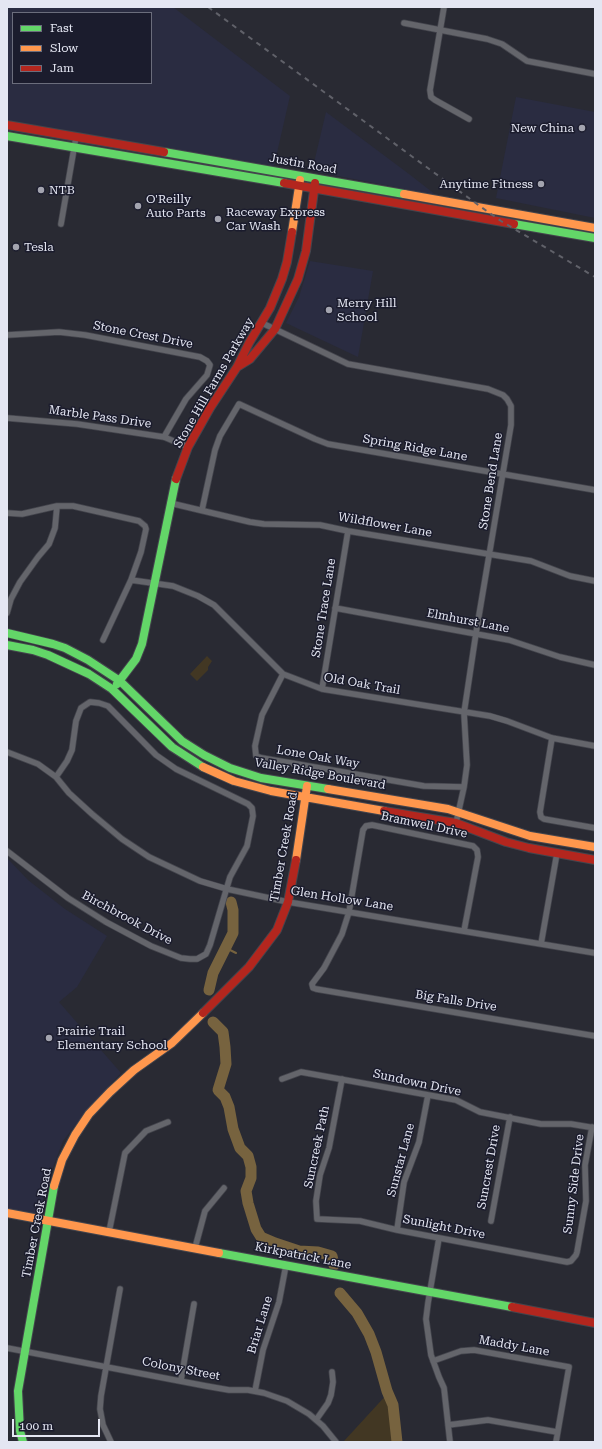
<!DOCTYPE html>
<html>
<head>
<meta charset="utf-8">
<style>
	body { margin:0 }
	#map { position:relative; width:602px; height:1449px; overflow:hidden; background:#292a33; font-family:"Roboto Serif",serif }
	canvas { display:block }
	.frame { position:absolute; inset:0; border:8px solid #e4e6f2; pointer-events:none }
	.legend { position:absolute; left:12px; top:12px; width:140px; height:72px; box-sizing:border-box; background:#1b1c2d; border:1px solid #6b6d7c; margin:0; padding:5px 7px; list-style:none; font-size:12px; color:#e4e6f2 }
	.legend li { display:flex; align-items:center; gap:8px; height:20px }
	.legend b { width:20px; border:1px solid #6b6d7c }
	.scale { position:absolute; left:12px; top:1419px; width:88px; height:18px; box-sizing:border-box; border:2px solid #e4e6f2; border-top:0; padding-left:5px; font-size:12px; line-height:14px; white-space:nowrap; color:#e4e6f2; -webkit-text-stroke:3px #1b1c2d; paint-order:stroke }
</style>
</head>
<body>
<div id="map">
<canvas width="602" height="1449"></canvas>
<div class="frame"></div>
<ul class="legend">
<li><b style="height:5px;background:#63d668"></b>Fast</li>
<li><b style="height:5px;background:#ff974d"></b>Slow</li>
<li><b style="height:5px;background:#b3261e"></b>Jam</li>
</ul>
<div class="scale">100 m</div>
</div>
<script>
const ctx = document.querySelector('canvas').getContext('2d');
ctx.lineJoin = 'round';
function fill(path, color) { ctx.fillStyle = color; ctx.fill(path, 'evenodd'); }
const poly = rows => new Path2D(rows.map(r => 'M' + r).join(''));
function stroke(path, color, width, dash) { ctx.strokeStyle = color; ctx.lineWidth = width; ctx.lineCap = dash ? 'butt' : 'round'; ctx.setLineDash(dash || []); ctx.stroke(path); }
function write(font, color, halo, rows, align = 'center') {
  ctx.font = font + ' "Roboto Serif",serif'; ctx.lineWidth = 3; ctx.setLineDash([]); ctx.textBaseline = 'middle'; ctx.strokeStyle = halo; ctx.fillStyle = color; for (const [text, x, y, turn = 0] of rows) {
    ctx.save(); ctx.translate(x, y); ctx.rotate((+turn || 0) * Math.PI / 180); ctx.textAlign = isNaN(turn) ? turn : align; if (halo) ctx.strokeText(text, 0, 0); ctx.fillText(text, 0, 0); ctx.restore();
  }
}
const built = poly([
	[7,7,173,7,290,96,274,166,7,120],
	[13,13,151,13,151,83,13,83],
	[516,97,595,112,595,218,496,198],
	[326,112,409,174,436,195,312,171],
	[310,261,373,271,358,357,286,323,299,297],
	[7,858,28,880,65,909,107,936,77,987,59,1002,121,1073,87,1110,63,1141,47,1183,39,1218,7,1212]
]);
const green = poly([
	[207,656,212,661,208,667,208,670,197,681,190,674],
	[389,1392,397,1420,399,1442,345,1442,344,1441]
]);
const stream = poly([
	[226,948,236,953]
]);
const river = poly([
	[209,990,213,973,233,933,233,910,231,902],
	[213,1022,223,1032,225,1047,226,1064,218,1090,225,1097,229,1107,233,1129,240,1148,248,1156,251,1167,251,1178,246,1191,248,1203,256,1229,261,1237,275,1243,299,1251,318,1252,332,1256,334,1265],
	[340,1293,357,1313,369,1334,376,1352,387,1391,393,1405,397,1442]
]);
const street = poly([
	[444,7,430,90,431,97,435,100,469,119],
	[404,23,487,39,502,44,527,61,595,74],
	[61,224,76,137],
	[262,323,348,364,488,389,503,395,507,399,511,406,511,425,476,633,464,713,467,765,464,787,456,823],
	[7,335,59,332,85,335,200,357,207,361,210,365,207,375,186,399,164,437],
	[7,418,77,424,164,437,188,447],
	[170,503,250,522,264,524,320,525,348,531,531,561,570,576,595,581],
	[202,510,215,450,220,436,239,404,315,439,328,444,595,490],
	[7,513,22,514,57,506,73,506,139,521,145,526,146,529,141,552,131,580,103,640],
	[131,580,173,586,198,596,214,605,283,674,322,689,490,716,507,721,552,738,595,746],
	[335,608,509,640,560,657,595,665],
	[7,613,11,599,20,582,38,557,49,544,55,528,57,506],
	[283,674,262,715,255,746,256,756,262,758,424,786,464,787],
	[322,689,348,531],
	[552,738,540,812,541,817,544,819,595,828],
	[7,752,38,764,56,777,69,793,92,814,122,839,149,857,200,881,227,889,288,902,595,953],
	[7,851,68,898,106,922,151,946,181,958,190,959,197,959,206,954,210,945,230,877,247,846,253,816,252,808,248,804,176,769,156,755,108,706,99,703,90,702,81,708,76,721,72,750,67,761,56,777],
	[464,931,478,857,477,850,473,846,372,825,366,826,363,830,349,912,342,934,324,968,312,984,313,988,316,989,595,1036],
	[541,944,557,853],
	[282,1079,301,1072,456,1100,480,1112,541,1124,571,1124,595,1128],
	[342,1079,329,1148,320,1175,316,1201,317,1219,360,1221,397,1230,567,1262,571,1261,576,1255,577,1252,586,1201,585,1165,592,1127],
	[491,1221,510,1117],
	[397,1230,404,1182,419,1142,428,1095],
	[109,1232,125,1153,146,1131,168,1122],
	[439,1238,428,1303,426,1319,431,1355,439,1377,444,1388,450,1442],
	[195,1248,205,1211,224,1188],
	[7,1348,206,1386,229,1390,248,1390,264,1393,287,1401,309,1414,323,1426,336,1442],
	[433,1361,461,1351,474,1350,569,1367,556,1442],
	[181,1380,194,1304],
	[255,1391,263,1350,279,1302,286,1265],
	[316,1420,328,1403,331,1395,333,1382,332,1372],
	[448,1425,488,1420,557,1432],
	[111,1442,103,1425,100,1409,101,1396,120,1289]
]);
const fast = poly([
	[7,136,284,183],
	[164,152,404,194],
	[514,224,595,238],
	[7,633,53,644,65,648,88,660,120,681,182,741,204,755,230,768,261,778,328,789],
	[7,645,33,650,48,655,89,674,112,689,172,747,203,767],
	[117,684,136,659,142,644,176,479],
	[219,1253,512,1307],
	[23,1442,20,1431,18,1391,54,1186]
]);
const slow = poly([
	[404,194,595,228],
	[292,232,300,180],
	[203,767,234,781,271,791,384,811],
	[328,789,448,809,530,836,595,847],
	[296,860,307,786],
	[54,1186,62,1160,75,1135,89,1114,110,1092,134,1070,172,1043,203,1013],
	[7,1213,219,1253]
]);
const jam = poly([
	[7,125,164,152],
	[284,183,514,224],
	[237,367,250,359,275,329,298,279,306,251,315,183],
	[176,479,188,447,210,408,237,367,249,343,270,308,282,279,287,262,292,232],
	[384,811,456,823,506,842,529,848,595,860],
	[203,1013,249,967,277,930,288,902,296,860],
	[512,1307,595,1323]
]);
const rail = poly([
	[208,7,481,207,501,221,595,277]
]);
const markers = [
	[582,128,4,"#a3a4af"],
	[541,184,4,"#a3a4af"],
	[41,190,4,"#a3a4af"],
	[138,206,4,"#a3a4af"],
	[218,219,4,"#a3a4af"],
	[16,247,4,"#a3a4af"],
	[329,310,4,"#a3a4af"],
	[49,1038,4,"#a3a4af"]
];
const poiNames = [
	["New China",574,128,"right"],
	["Anytime Fitness",533,184,"right"],
	["NTB",49,190],
	["O'Reilly",146,199],
	["Auto Parts",146,213],
	["Raceway Express",226,212],
	["Car Wash",226,226],
	["Tesla",24,247],
	["Merry Hill",337,303],
	["School",337,317],
	["Prairie Trail",57,1031],
	["Elementary School",57,1045]
];
const streetNames = [
	["Justin Road",303,164,10],
	["Stone Crest Drive",143,335,11],
	["Stone Hill Farms Parkway",214,383,-60],
	["Marble Pass Drive",100,417,8],
	["Spring Ridge Lane",415,448,10],
	["Stone Bend Lane",491,481,-81],
	["Wildflower Lane",385,525,10],
	["Stone Trace Lane",324,608,-81],
	["Elmhurst Lane",468,621,11],
	["Old Oak Trail",362,684,10],
	["Lone Oak Way",318,757,10],
	["Valley Ridge Boulevard",320,774,10],
	["Bramwell Drive",424,825,12],
	["Timber Creek Road",284,847,-80],
	["Glen Hollow Lane",342,899,9],
	["Birchbrook Drive",127,918,28],
	["Big Falls Drive",456,1001,9],
	["Sundown Drive",417,1083,12],
	["Suncreek Path",317,1147,-78],
	["Sunstar Lane",401,1160,-75],
	["Suncrest Drive",489,1167,-80],
	["Sunny Side Drive",574,1184,-83],
	["Timber Creek Road",37,1223,-79],
	["Sunlight Drive",444,1227,11],
	["Kirkpatrick Lane",303,1256,11],
	["Briar Lane",260,1325,-73],
	["Maddy Lane",514,1346,10],
	["Colony Street",181,1369,11]
];
fill(built, '#2a2c41');
fill(green, '#423723');
stroke(stream, '#77633f', 2);
stroke(river, '#77633f', 11);
stroke(street, '#44454d', 7);
stroke(fast, '#44454d', 10);
stroke(slow, '#44454d', 10);
stroke(jam, '#44454d', 10);
stroke(street, '#64656b', 5.5);
stroke(fast, '#63d668', 8);
stroke(slow, '#ff974d', 8);
stroke(jam, '#b3261e', 8);
stroke(rail, '#606169', 2, [5, 5]);
for (const [x, y, r, color] of markers) { const dot = new Path2D(); dot.arc(x, y, r, 0, 2 * Math.PI); ctx.fillStyle = color; ctx.fill(dot); stroke(dot, '#1b1c2d', 1.5); }
write('12px', '#e4e6f2', '#1b1c2d', poiNames, 'left');
write('12px', '#e4e6f2', '#1b1c2d', streetNames);
</script>
</body>
</html>
